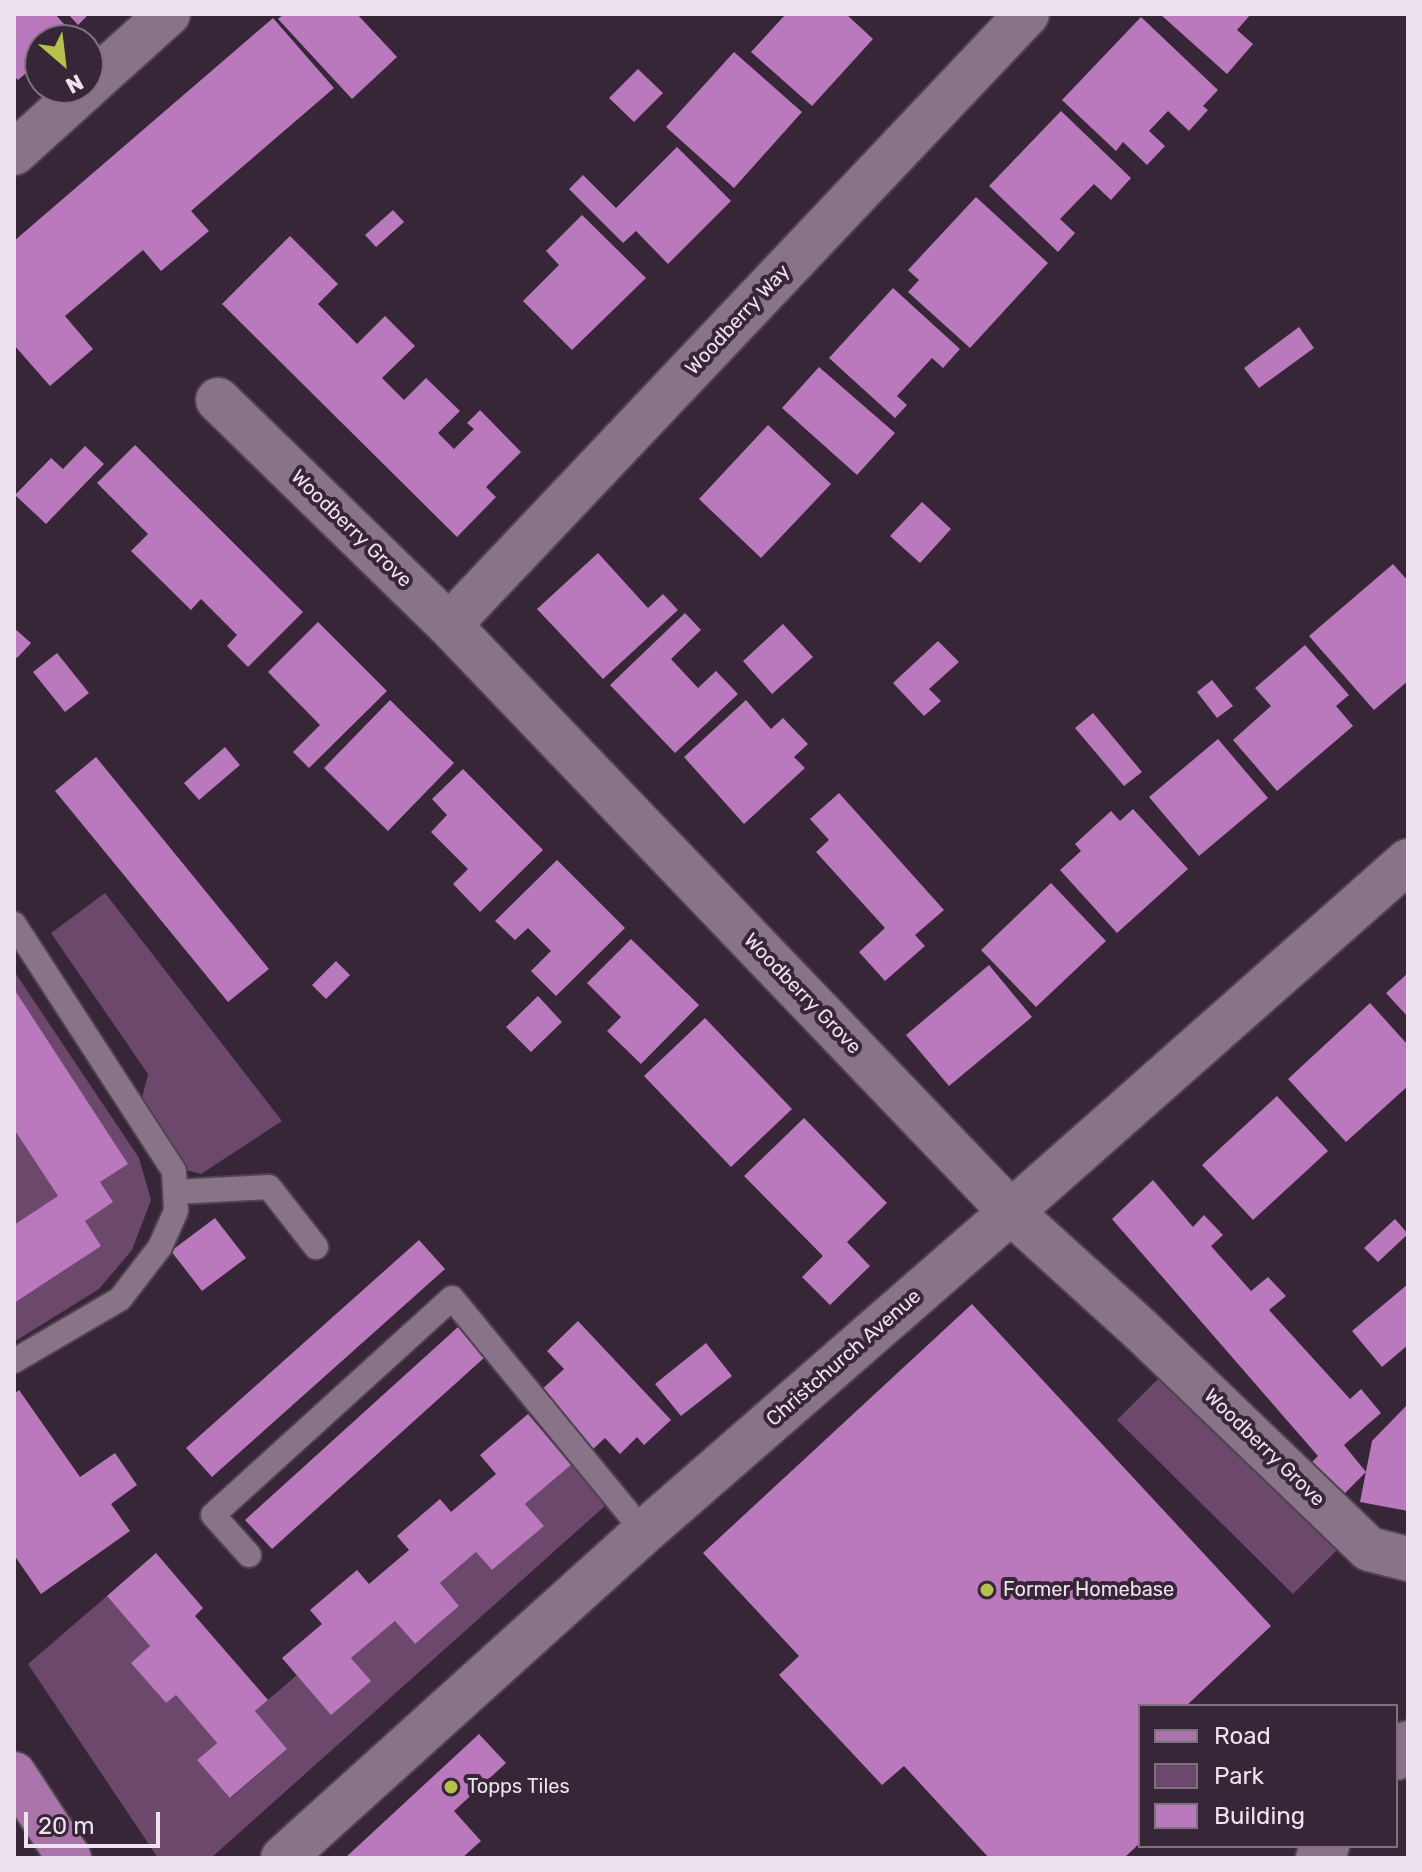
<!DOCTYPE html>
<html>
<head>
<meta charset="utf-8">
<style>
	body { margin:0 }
	#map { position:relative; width:1422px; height:1872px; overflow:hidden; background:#372638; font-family:Rubik,sans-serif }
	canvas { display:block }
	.frame { position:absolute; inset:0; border:16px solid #ede2ed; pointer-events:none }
	.legend { position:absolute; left:1138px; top:1704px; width:260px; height:144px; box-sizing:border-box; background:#372638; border:2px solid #807180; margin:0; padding:10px 14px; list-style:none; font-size:24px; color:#ede2ed }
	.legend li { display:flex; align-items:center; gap:16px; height:40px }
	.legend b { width:40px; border:2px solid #807180 }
	.north { position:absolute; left:24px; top:24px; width:80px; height:80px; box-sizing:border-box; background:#372638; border:2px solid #807180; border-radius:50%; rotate:152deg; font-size:22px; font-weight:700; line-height:32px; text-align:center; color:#ede2ed }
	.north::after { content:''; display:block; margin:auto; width:28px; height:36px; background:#b3c24b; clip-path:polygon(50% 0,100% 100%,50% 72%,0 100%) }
	.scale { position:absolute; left:24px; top:1812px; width:136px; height:36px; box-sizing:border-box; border:4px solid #ede2ed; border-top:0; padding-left:10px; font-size:24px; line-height:28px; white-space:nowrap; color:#ede2ed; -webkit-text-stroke:6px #372638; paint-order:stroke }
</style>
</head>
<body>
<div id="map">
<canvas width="1422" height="1872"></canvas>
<div class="frame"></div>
<ul class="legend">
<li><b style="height:10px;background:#a874a9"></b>Road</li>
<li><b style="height:22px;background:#6c486d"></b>Park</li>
<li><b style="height:22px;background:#bb79bd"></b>Building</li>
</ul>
<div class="north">N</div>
<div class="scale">20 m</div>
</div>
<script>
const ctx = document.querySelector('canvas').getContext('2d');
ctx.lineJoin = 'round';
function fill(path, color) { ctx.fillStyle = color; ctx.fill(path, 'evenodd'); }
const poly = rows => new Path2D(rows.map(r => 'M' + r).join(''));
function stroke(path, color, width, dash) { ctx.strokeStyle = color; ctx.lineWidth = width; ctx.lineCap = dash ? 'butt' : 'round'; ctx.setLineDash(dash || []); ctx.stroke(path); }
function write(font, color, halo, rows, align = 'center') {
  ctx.font = font + ' Rubik,sans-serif'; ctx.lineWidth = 8; ctx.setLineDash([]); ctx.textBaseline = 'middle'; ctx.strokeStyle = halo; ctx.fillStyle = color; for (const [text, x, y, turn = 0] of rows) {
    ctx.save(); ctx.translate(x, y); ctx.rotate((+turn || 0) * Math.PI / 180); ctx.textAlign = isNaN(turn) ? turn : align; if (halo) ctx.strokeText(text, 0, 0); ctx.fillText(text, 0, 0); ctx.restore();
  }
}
const green = poly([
	[105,893,282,1121,201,1174,186,1170,141,1102,148,1074,51,933],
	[14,971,139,1158,151,1200,132,1250,99,1289,14,1342],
	[1162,1375,1338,1549,1293,1594,1117,1420],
	[571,1465,606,1505,211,1858,158,1858,28,1664,107,1596,150,1646,132,1663,165,1702,176,1695,217,1743,197,1760,231,1798,287,1749,255,1711,297,1675,331,1714,370,1681,351,1658,395,1621,415,1644,459,1606,440,1583,476,1552,492,1570,543,1526,525,1504]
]);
const building = poly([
	[14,14,55,14,72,33,64,40,40,40,40,61,18,80,14,76],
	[68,14,89,14,78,25],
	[284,14,357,14,397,57,352,99,278,19],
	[786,14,846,14,873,39,812,106,751,52],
	[1160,14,1251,14,1237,30,1253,44,1227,74],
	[1141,17,1218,90,1203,106,1208,110,1189,131,1168,111,1149,131,1165,146,1147,165,1123,142,1116,151,1062,100],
	[273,18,334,88,191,211,209,231,161,271,143,250,65,316,93,349,50,386,14,345,14,241],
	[734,52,802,112,734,188,666,127],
	[638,69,663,93,634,122,609,98],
	[1061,111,1131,178,1111,200,1094,184,1060,219,1075,233,1058,252,989,186],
	[677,147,731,201,668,264,636,231,623,243,569,189,583,175,616,208],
	[976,197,1048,263,970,348,908,292,919,280,908,270],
	[393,210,404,222,376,247,365,235],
	[582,215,646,278,572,350,523,301,559,265,546,251],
	[290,236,338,284,318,304,357,344,385,316,415,346,382,378,404,400,426,378,460,411,438,433,454,449,474,429,467,423,480,410,521,452,486,487,496,497,457,537,222,304],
	[893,288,960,349,943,368,932,358,897,396,907,405,895,418,829,358],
	[1299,327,1314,348,1259,388,1244,368],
	[819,367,895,433,857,475,782,408],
	[768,425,831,484,761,558,699,499],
	[135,445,303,612,248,667,227,646,237,635,201,599,191,610,131,551,148,534,97,483],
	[85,446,104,464,46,524,15,495,51,458,63,469],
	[922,502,951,529,920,563,890,536],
	[598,553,648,608,663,594,678,610,603,679,537,609],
	[1393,564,1408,581,1408,681,1374,710,1309,636],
	[685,613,701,630,671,659,698,688,716,671,738,694,675,753,610,685],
	[318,622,387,691,309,768,293,752,320,725,268,672],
	[783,624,813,657,772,694,743,661],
	[14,628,31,643,17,658,14,655],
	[938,641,959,662,929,689,941,701,924,716,893,683],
	[1305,645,1349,695,1336,706,1353,726,1277,791,1233,740,1271,706,1255,688],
	[57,653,89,693,65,712,33,672],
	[1212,680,1233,706,1217,718,1197,692],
	[390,700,454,763,388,831,324,768],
	[746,700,771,729,783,718,808,744,794,757,805,768,744,824,684,757],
	[1093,713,1142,772,1124,786,1075,728],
	[1218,739,1268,798,1199,856,1149,797],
	[225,747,240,765,199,800,184,783],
	[96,757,269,969,228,1002,55,791],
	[463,769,543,850,480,912,453,884,468,869,431,832,447,815,432,799],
	[839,793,944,910,915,935,925,946,885,981,859,952,885,928,816,852,829,840,810,819],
	[1133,809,1188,869,1117,933,1060,870,1081,851,1075,844,1111,811,1120,821],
	[557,860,625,928,556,996,531,971,551,951,528,928,515,940,495,921],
	[1051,883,1106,941,1036,1007,981,950],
	[631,939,699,1005,641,1064,607,1031,621,1017,587,983],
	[336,961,350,975,326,999,312,985],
	[989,965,1032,1017,949,1086,906,1035],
	[1408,973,1408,1017,1386,993],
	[14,989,128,1164,100,1182,113,1202,85,1221,101,1246,14,1303,14,1225,58,1196,14,1129],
	[538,996,562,1022,531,1052,506,1027],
	[1370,1003,1408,1045,1408,1086,1346,1142,1288,1079],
	[705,1018,792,1109,731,1167,644,1076],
	[1277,1096,1328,1151,1253,1220,1202,1165],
	[804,1118,887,1203,847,1242,870,1266,830,1305,802,1277,823,1256,744,1176],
	[1153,1180,1193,1227,1204,1215,1223,1235,1211,1246,1251,1291,1268,1277,1286,1296,1269,1310,1350,1399,1361,1389,1381,1413,1344,1445,1366,1472,1342,1496,1310,1464,1318,1456,1112,1219],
	[215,1218,246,1258,202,1291,171,1251],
	[1395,1219,1408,1234,1378,1262,1364,1248],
	[419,1240,445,1269,212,1477,186,1448],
	[1408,1284,1408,1345,1382,1367,1352,1331],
	[972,1304,1271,1626,1186,1706,1140,1706,1140,1843,1124,1858,989,1858,904,1766,882,1785,779,1675,799,1656,703,1553],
	[578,1321,671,1420,644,1445,637,1437,620,1454,605,1438,592,1450,538,1393,564,1369,547,1351],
	[458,1327,485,1357,272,1549,245,1520],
	[706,1343,732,1376,681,1416,655,1384],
	[19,1390,80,1477,115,1453,137,1485,111,1504,130,1531,41,1594,14,1555,14,1394],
	[1408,1404,1408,1511,1360,1502,1372,1441],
	[528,1414,571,1465,525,1504,544,1526,492,1570,476,1552,440,1583,459,1606,415,1644,395,1621,351,1658,371,1681,331,1715,282,1658,322,1624,310,1610,357,1570,369,1584,409,1550,397,1536,440,1499,451,1512,496,1474,480,1455],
	[156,1553,203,1608,195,1616,268,1700,255,1711,287,1749,230,1798,197,1760,217,1743,176,1695,166,1703,131,1663,150,1646,107,1596],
	[479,1734,506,1763,454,1811,481,1841,462,1858,345,1858]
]);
const lane = poly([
	[14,924,174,1171,176,1211,160,1247,120,1299,14,1361],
	[175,1192,269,1187,316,1247],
	[249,1555,213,1515,452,1298,644,1532]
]);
const street = poly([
	[88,86,168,14],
	[14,153,86,88],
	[218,400,449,625,1011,1212,1141,1330,1369,1549,1408,1559],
	[449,625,1027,14],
	[1396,1758,1408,1743],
	[283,1858,644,1532,1011,1212,1408,861],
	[1318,1858,1327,1846]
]);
const primary = poly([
	[14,1774,69,1858]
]);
const markers = [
	[987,1590,8,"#b3c24b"],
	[451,1787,8,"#b3c24b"]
];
const streetNames = [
	["Woodberry Way",738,320,-47],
	["Woodberry Grove",351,529,44],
	["Woodberry Grove",802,994,46],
	["Christchurch Avenue",844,1358,-41],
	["Woodberry Grove",1264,1448,44]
];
const poiNames = [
	["Former Homebase",1003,1590],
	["Topps Tiles",467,1787]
];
fill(green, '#6c486d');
fill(building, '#bb79bd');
stroke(lane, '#504250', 28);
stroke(street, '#504250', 48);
stroke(primary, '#504250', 48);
stroke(lane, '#887388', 24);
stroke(street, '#887388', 44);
stroke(primary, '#a874a9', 44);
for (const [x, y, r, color] of markers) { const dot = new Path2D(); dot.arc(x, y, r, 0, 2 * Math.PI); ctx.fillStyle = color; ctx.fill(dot); stroke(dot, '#372638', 3); }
write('20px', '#ede2ed', '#372638', streetNames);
write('20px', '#ede2ed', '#372638', poiNames, 'left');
</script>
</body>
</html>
